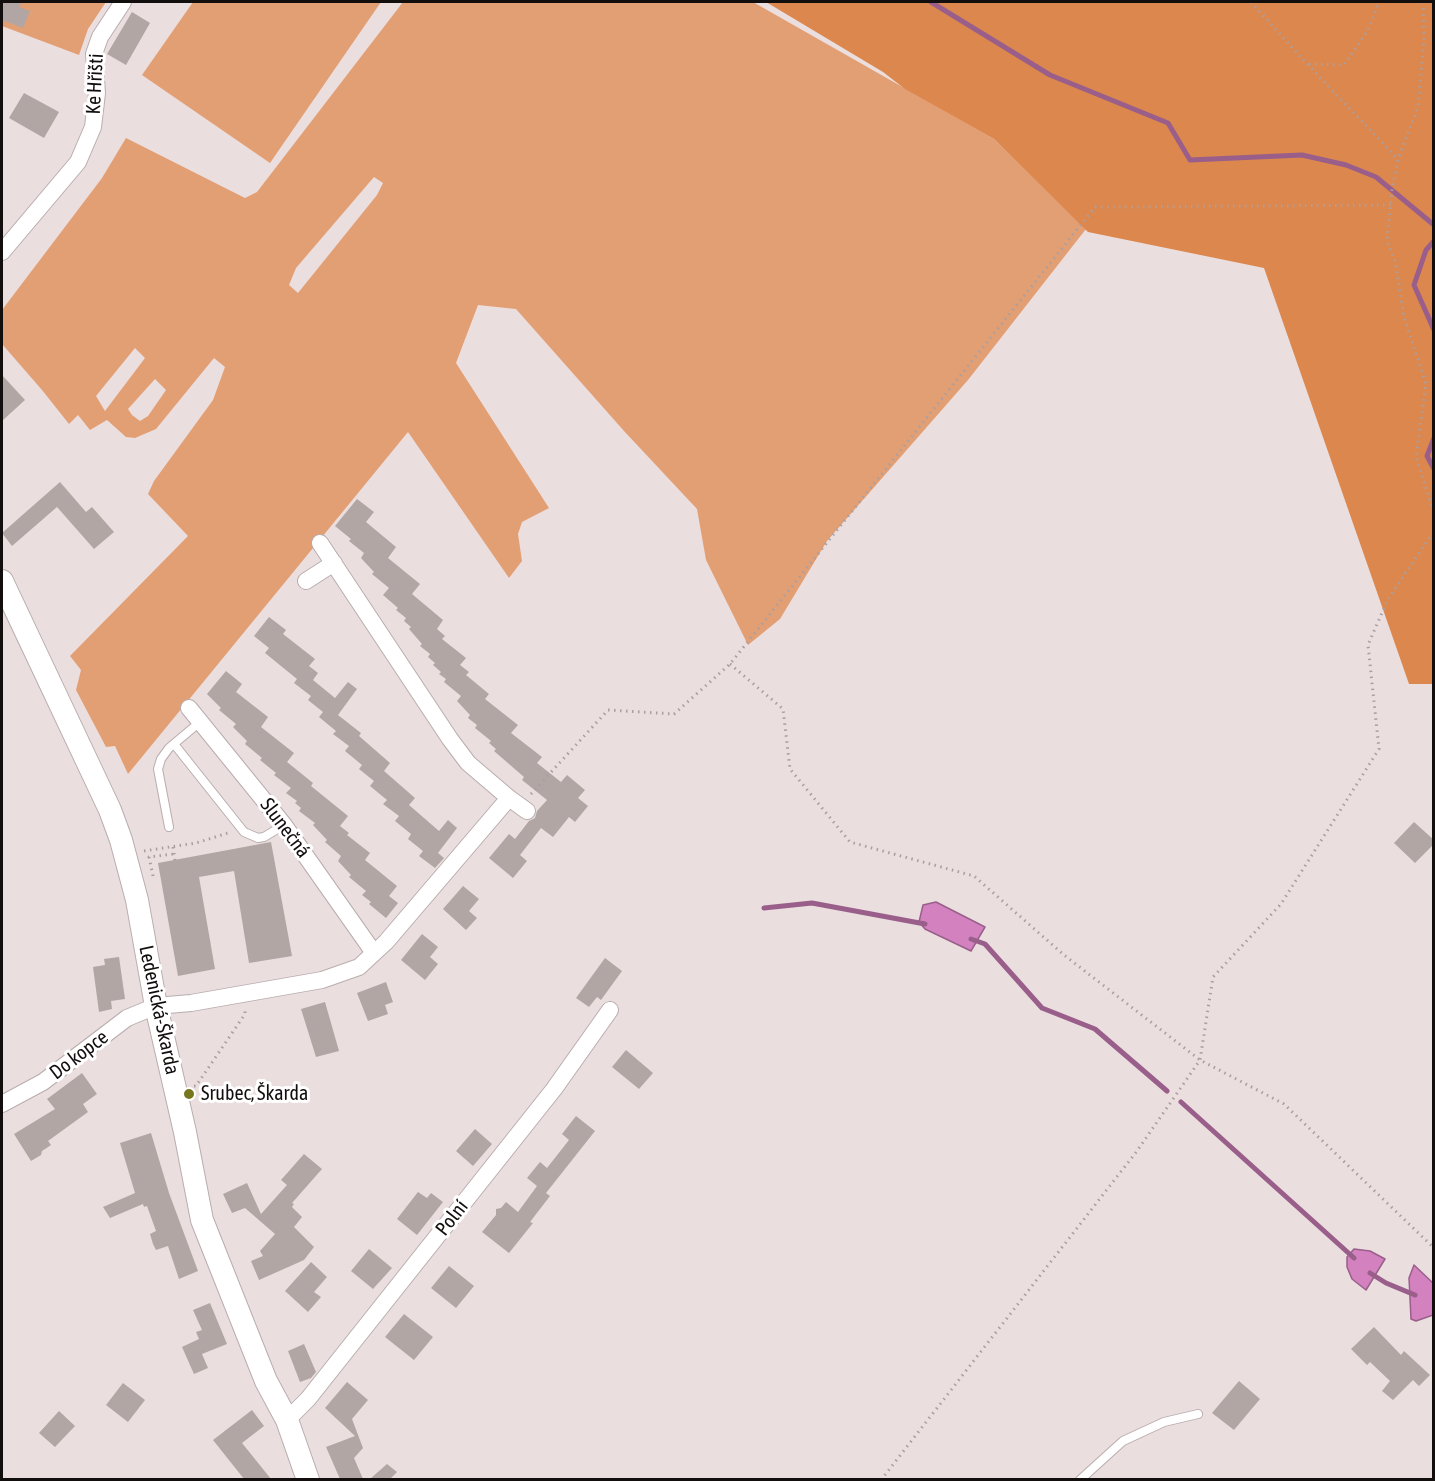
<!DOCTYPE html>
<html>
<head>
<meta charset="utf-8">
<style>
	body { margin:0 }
	#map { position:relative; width:1435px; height:1481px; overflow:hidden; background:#ebdedf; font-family:"Asap Condensed",sans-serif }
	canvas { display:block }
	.frame { position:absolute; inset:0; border:3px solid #120e0e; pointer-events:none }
</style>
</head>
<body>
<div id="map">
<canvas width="1435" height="1481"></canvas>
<div class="frame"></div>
</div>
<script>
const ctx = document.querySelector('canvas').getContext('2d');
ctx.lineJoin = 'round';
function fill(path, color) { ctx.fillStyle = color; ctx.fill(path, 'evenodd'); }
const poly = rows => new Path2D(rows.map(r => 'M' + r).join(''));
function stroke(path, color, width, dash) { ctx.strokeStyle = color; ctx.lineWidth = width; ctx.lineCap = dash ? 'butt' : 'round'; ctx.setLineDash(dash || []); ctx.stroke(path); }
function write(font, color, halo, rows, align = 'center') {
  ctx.font = font + ' "Asap Condensed",sans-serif'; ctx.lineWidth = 6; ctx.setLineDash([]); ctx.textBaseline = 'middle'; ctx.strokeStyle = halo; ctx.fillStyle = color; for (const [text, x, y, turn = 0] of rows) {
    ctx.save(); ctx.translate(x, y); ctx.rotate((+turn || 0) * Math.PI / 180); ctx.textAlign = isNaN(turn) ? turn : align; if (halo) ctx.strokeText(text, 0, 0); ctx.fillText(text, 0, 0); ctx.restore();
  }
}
const green = poly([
	[2,2,106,2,88,29,79,55,2,26],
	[193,2,381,2,270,163,142,75],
	[403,2,753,2,994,139,1086,229,968,380,827,541,780,619,748,645,706,560,697,509,624,431,516,309,478,305,456,363,549,508,522,522,518,534,522,561,509,578,408,432,128,774,115,746,106,747,76,690,81,670,70,656,188,536,148,494,154,481,213,400,225,367,214,358,156,429,135,438,126,437,107,420,90,430,78,415,69,424,42,390,2,344,2,310,102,178,126,138,245,198,257,192],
	[374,177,383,183,377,195,298,293,289,285,296,268],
	[135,348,145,358,105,411,96,396],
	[155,379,166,390,148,416,140,421,132,415,128,409]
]);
const forest = poly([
	[766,2,1433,2,1433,684,1409,684,1264,268,1088,232,994,139,905,89,883,72]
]);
const water = poly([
	[936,902,985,927,971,951,925,929,919,922,923,905,936,902],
	[1354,1249,1370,1251,1385,1259,1366,1290,1352,1279,1347,1267,1347,1257,1354,1249],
	[1414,1265,1434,1284,1433,1315,1416,1321,1411,1319,1409,1278,1414,1265]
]);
const stream = poly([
	[931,2,1050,75,1168,123,1190,160,1302,155,1346,165,1376,177,1434,225],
	[1434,241,1426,250,1414,285,1434,330],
	[1434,438,1427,456,1434,469],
	[764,908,812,903,925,924],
	[971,939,985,944,1042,1008,1095,1029,1167,1091],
	[1181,1102,1354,1258],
	[1370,1273,1386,1283,1415,1295]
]);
const building = poly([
	[2,2,22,2,19,7,30,11,23,28,2,20],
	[132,12,150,23,126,65,107,54],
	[24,93,59,112,44,138,9,118],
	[2,375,25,400,2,421],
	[60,482,86,512,92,507,114,532,94,549,57,507,12,546,2,533],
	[357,499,374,512,366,522,396,547,388,558,420,584,412,594,443,620,437,629,445,636,442,639,466,658,460,665,469,672,466,675,489,694,485,699,518,725,511,733,542,757,537,763,561,782,567,775,585,790,578,798,588,806,575,822,569,817,553,837,541,828,520,855,527,861,513,878,489,858,509,834,515,839,529,821,535,818,537,811,547,800,522,780,524,777,494,751,496,749,489,743,491,741,475,728,477,725,468,718,470,715,457,701,461,696,444,682,446,679,439,674,441,672,433,665,435,663,428,657,430,654,420,646,422,644,409,629,411,627,404,621,406,618,396,610,398,608,383,595,389,588,372,574,374,572,361,558,364,553,349,541,351,539,335,526],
	[269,617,286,630,283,634,315,659,309,666,318,673,313,680,335,698,348,682,357,689,338,715,361,733,359,736,390,763,384,771,415,798,409,805,439,831,448,820,457,828,438,853,444,858,435,868,419,856,423,851,408,839,411,834,395,821,399,816,383,804,387,800,370,786,374,781,359,769,362,765,345,751,349,746,333,734,336,731,319,717,323,712,308,700,311,696,294,683,297,679,265,653,269,648,254,636],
	[226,671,242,684,236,692,268,717,261,727,294,753,287,762,313,783,311,786,348,816,340,826,349,833,347,835,370,853,365,860,397,886,389,896,398,903,386,918,369,904,371,902,362,895,366,891,349,877,351,875,338,861,341,856,325,842,327,840,313,825,315,823,299,811,301,808,295,803,297,801,286,793,291,788,274,775,276,773,260,760,262,758,245,744,247,741,233,727,236,724,219,710,221,708,207,694],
	[1414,822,1434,840,1434,844,1415,863,1394,843],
	[271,842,292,956,249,963,234,871,199,877,215,969,178,976,158,863],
	[463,886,479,899,469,911,477,918,466,930,443,909],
	[422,934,438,947,430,957,438,964,425,980,401,960],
	[119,957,125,999,111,1001,112,1009,99,1012,93,967,105,965,104,959],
	[605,958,622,971,601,1000,597,997,589,1007,576,998],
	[386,982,393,1002,385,1005,388,1014,368,1021,357,993],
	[325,1002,339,1051,316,1057,301,1009],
	[626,1050,653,1073,639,1089,612,1067],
	[82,1073,97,1094,83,1104,88,1112,48,1141,51,1145,42,1151,41,1155,31,1161,14,1134,55,1109,47,1099],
	[576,1116,595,1131,546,1193,550,1196,530,1222,533,1223,509,1253,482,1232,496,1215,496,1209,501,1208,506,1202,518,1212,537,1186,527,1178,540,1162,547,1168,569,1140,562,1134],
	[475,1129,492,1144,473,1166,456,1151],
	[151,1133,169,1193,198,1271,179,1279,168,1246,156,1250,153,1244,150,1234,156,1231,147,1206,144,1207,143,1204,110,1218,103,1207,135,1193,120,1143],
	[304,1154,322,1169,292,1203,294,1204,292,1207,302,1217,294,1227,314,1247,304,1260,259,1280,251,1261,263,1256,260,1251,275,1234,245,1208,232,1213,223,1194,247,1183,261,1214,287,1185,281,1180],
	[418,1192,427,1198,431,1193,443,1202,417,1235,397,1219],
	[369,1249,392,1268,373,1289,351,1271],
	[311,1262,327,1277,314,1292,321,1297,308,1312,285,1291],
	[449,1266,474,1286,456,1308,431,1288],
	[210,1303,227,1344,202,1354,208,1368,194,1374,182,1347,199,1339,196,1332,202,1330,193,1310],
	[404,1314,433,1337,414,1360,385,1337],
	[1374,1327,1401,1355,1404,1351,1430,1375,1419,1386,1413,1380,1393,1400,1382,1391,1390,1381,1370,1362,1367,1365,1351,1349],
	[304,1344,316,1372,311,1378,300,1382,288,1351],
	[1239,1381,1260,1399,1234,1430,1212,1413],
	[347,1382,368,1400,352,1419,363,1448,354,1458,363,1479,340,1479,326,1447,355,1436,325,1408],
	[123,1383,145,1400,128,1422,106,1405],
	[252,1410,264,1426,242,1443,271,1479,244,1479,213,1440],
	[59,1411,75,1426,55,1447,39,1433],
	[387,1464,397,1472,390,1479,370,1479]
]);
const path = poly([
	[1251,2,1307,64,1398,159],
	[1423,2,1424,39,1418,107,1398,159,1392,190,1387,241,1395,261,1404,317,1426,384,1416,457,1434,513],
	[1309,64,1344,65,1368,30,1379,2],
	[730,664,783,709,790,769,850,842,974,876,1064,955,1200,1060,1284,1104,1434,1248],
	[531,794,608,710,674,714,730,664,1095,207,1391,205],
	[173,847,175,860],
	[144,851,196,843,228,833],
	[153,876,149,857,174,854],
	[194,1086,196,1086,245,1014,245,1011],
	[881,1480,1137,1151,1200,1060,1213,977,1281,904,1379,749,1368,645,1388,599,1434,531]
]);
const lane = poly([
	[174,744,244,832,258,838,264,837,284,825],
	[169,827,158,769,161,759,169,748,200,722],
	[1080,1480,1123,1441,1164,1422,1198,1414]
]);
const street = poly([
	[2,252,78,162,93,127,97,93,94,54,100,37,123,2],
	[306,581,334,563],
	[189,708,284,825,374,953],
	[509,798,527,811],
	[2,1104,43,1082,127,1018,156,1006,191,1003,322,980,359,967,386,942,509,798,468,763,450,739,320,543],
	[287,1420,308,1399,554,1089,610,1010]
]);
const secondary = poly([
	[2,581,110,810,121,840,137,900,156,1006,185,1132,202,1220,266,1381,287,1420,308,1480]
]);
const markers = [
	[189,1094,6,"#75761d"]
];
const streetNames = [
	["Ke Hřišti",95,84,-87],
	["Slunečná",285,828,53],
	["Ledenická-Škarda",159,1010,78],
	["Do kopce",79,1055,-37],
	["Polní",452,1218,-52]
];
const poiNames = [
	["Srubec, Škarda",201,1094]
];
fill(green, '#e39f74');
fill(forest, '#dc874e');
fill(water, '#d382bf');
stroke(water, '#995f8a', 1.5);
stroke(stream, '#995f8a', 5);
fill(building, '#b1a6a3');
stroke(lane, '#b9adae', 10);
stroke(street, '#b9adae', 18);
stroke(secondary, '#b9adae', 24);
stroke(path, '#aa9fa0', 3, [1.5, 4.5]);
stroke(lane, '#fff', 8);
stroke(street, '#fff', 16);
stroke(secondary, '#fff', 22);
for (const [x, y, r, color] of markers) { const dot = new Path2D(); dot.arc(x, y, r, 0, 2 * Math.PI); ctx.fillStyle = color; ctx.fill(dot); stroke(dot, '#fff', 2); }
write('20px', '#120e0e', '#fff', streetNames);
write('20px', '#120e0e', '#fff', poiNames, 'left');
</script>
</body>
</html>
